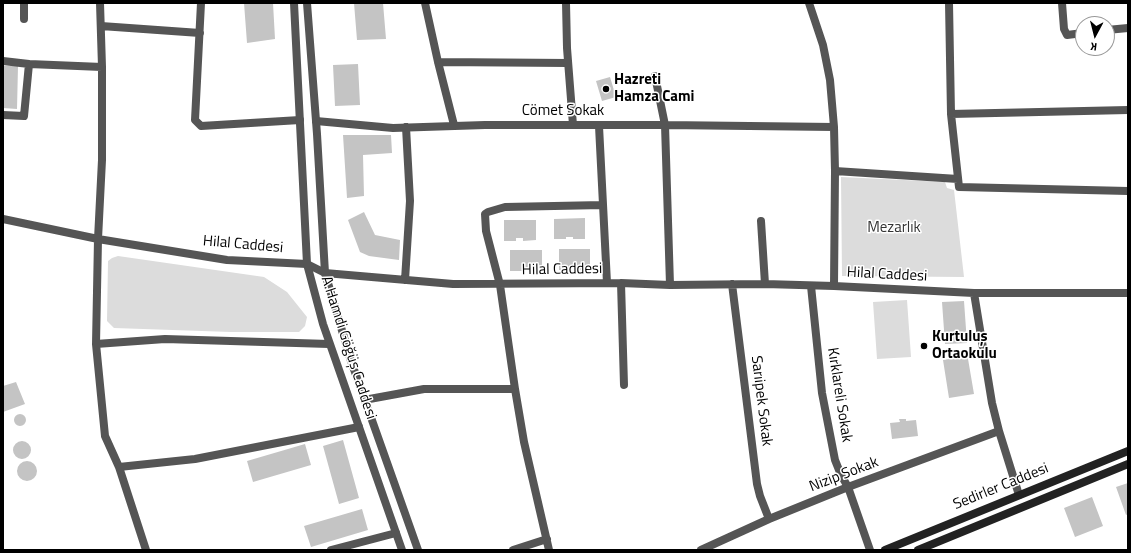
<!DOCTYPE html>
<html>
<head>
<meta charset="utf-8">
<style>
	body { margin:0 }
	#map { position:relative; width:1131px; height:553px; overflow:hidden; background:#fff; font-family:"Titillium Web",sans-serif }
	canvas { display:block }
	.frame { position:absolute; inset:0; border:4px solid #000; pointer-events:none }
	.north { position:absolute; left:1075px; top:16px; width:40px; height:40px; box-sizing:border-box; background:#fff; border:1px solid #999; border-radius:50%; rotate:187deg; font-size:11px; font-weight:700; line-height:16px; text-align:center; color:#000 }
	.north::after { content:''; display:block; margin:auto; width:14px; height:18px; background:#000; clip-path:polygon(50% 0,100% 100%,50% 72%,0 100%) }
</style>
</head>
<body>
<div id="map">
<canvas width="1131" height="553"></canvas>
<div class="frame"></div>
<div class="north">K</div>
</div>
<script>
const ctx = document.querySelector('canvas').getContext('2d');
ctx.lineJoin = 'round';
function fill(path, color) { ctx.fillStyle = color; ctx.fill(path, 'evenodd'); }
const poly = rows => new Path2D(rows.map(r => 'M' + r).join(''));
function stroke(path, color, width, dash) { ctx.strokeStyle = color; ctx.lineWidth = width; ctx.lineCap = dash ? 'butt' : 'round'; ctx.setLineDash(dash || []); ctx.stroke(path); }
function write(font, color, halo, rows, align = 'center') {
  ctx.font = font + ' "Titillium Web",sans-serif'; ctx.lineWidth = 3; ctx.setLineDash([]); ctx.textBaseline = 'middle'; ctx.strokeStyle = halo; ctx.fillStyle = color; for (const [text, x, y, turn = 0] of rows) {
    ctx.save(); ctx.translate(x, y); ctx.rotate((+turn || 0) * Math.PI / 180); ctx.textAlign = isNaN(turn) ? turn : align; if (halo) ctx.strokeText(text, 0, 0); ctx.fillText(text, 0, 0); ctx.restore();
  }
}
const green = poly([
	[841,177,945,182,947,188,954,190,964,277,842,276],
	[118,256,264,277,287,292,307,317,305,326,299,332,231,332,114,328,107,321,108,261,112,258],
	[907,300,911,357,877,359,873,302]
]);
const building = poly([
	[244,3,273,3,275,39,247,43],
	[354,3,383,3,386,39,357,40],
	[358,64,360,105,335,106,333,65],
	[3,66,18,66,17,109,3,108],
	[610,77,616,97,602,101,596,81],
	[343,135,391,135,392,153,363,155,364,196,347,198],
	[364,212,375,235,400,240,399,260,369,256,360,252,348,220],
	[585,218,585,239,573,239,573,237,566,237,566,239,554,239,554,219],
	[504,220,536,220,536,240,523,241,523,238,516,238,516,241,504,241],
	[559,249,590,249,590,270,578,270,578,268,571,268,571,270,559,270],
	[510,250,542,250,542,271,529,271,529,269,522,269,522,271,510,271],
	[964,301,967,343,945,344,942,302],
	[967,353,974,394,949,398,943,360,955,358,954,355],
	[16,382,25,404,3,412,3,386],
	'14 420a6 6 0 1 1 12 0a6 6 0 1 1-12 0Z',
	[899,419,906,419,906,421,916,420,918,436,892,439,890,423,900,422],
	[343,440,359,498,339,504,323,446],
	'13 450a9 9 0 1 1 18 0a9 9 0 1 1-18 0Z',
	[305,444,311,465,253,482,247,461],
	'17 471a10 10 0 1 1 20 0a10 10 0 1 1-20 0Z',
	[1128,483,1128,514,1126,515,1116,487],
	[1092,497,1103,526,1075,537,1064,508],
	[362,509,368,530,311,547,304,526]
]);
const minor = poly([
	[100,3,102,67,102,160,98,239,96,344,105,436,119,467,146,550],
	[201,3,195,120,201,126,300,120],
	[425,3,438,62,454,125],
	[566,3,567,48,573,125],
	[809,3,823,45,830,80,834,127,835,171,958,179],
	[949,3,951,114,959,187,1128,191],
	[1062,3,1064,29,1067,35,1083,33],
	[24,19,24,3],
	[101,26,200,33],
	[1107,30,1128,28],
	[3,61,29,64,24,116,3,115],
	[438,62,568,63],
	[29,64,102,67],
	[655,76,665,125,670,285],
	[951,114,1128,110],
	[316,121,393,128,485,125,665,125,834,127],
	[599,126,607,283],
	[3,219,98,239,227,260,307,264,325,273,453,284,621,283,670,285,765,284,834,286,974,293,1128,293],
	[761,221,765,284],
	[405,280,410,201,406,127],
	[621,283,624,385],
	[732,284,757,484,760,496,769,519],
	[811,286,822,393,835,460,841,475,848,487,870,550],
	[834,286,835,171],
	[974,293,992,403,999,431,1019,495],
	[96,344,165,339,329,344],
	[364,400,424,389,515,389],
	[119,467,195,459,359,427],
	[331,550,396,533],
	[513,550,547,539],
	[549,550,524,442,515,389,500,285,486,231,485,214,488,212,505,207,603,205],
	[701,550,769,519,848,487,999,431]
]);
const tertiary = poly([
	[294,3,307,264,323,324,402,550],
	[307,3,317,134,325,273,351,361,418,550]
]);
const secondary = poly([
	[885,550,1128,451],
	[918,550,1128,464]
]);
const markers = [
	[606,89,4,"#000"],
	[924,346,4,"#000"]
];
const poiNames = [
	["Hazreti",614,80],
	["Hamza Cami",614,97],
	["Kurtuluş",932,337],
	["Ortaokulu",932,354]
];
const streetNames = [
	["Cömet Sokak",563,111],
	["Hilal Caddesi",243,245,5],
	["Hilal Caddesi",562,270,-1],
	["Hilal Caddesi",887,275,3],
	["A.Hamdi Göğüş Caddesi",348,348,72],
	["Kırklareli Sokak",839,395,81],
	["Sarıipek Sokak",761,401,83],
	["Nizip Sokak",844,475,-21],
	["Sedirler Caddesi",1001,487,-22]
];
const parkNames = [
	["Mezarlık",894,228]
];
fill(green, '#dcdcdc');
fill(building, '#c4c4c4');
stroke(minor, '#555', 8);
stroke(tertiary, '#555', 8);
stroke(secondary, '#222', 8);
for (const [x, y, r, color] of markers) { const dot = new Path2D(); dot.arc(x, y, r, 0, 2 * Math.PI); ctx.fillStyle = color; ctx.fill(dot); stroke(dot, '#fff', 1.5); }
write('bold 15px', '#000', '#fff', poiNames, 'left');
write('15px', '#000', '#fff', streetNames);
write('15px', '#333', '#fff', parkNames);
</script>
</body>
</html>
